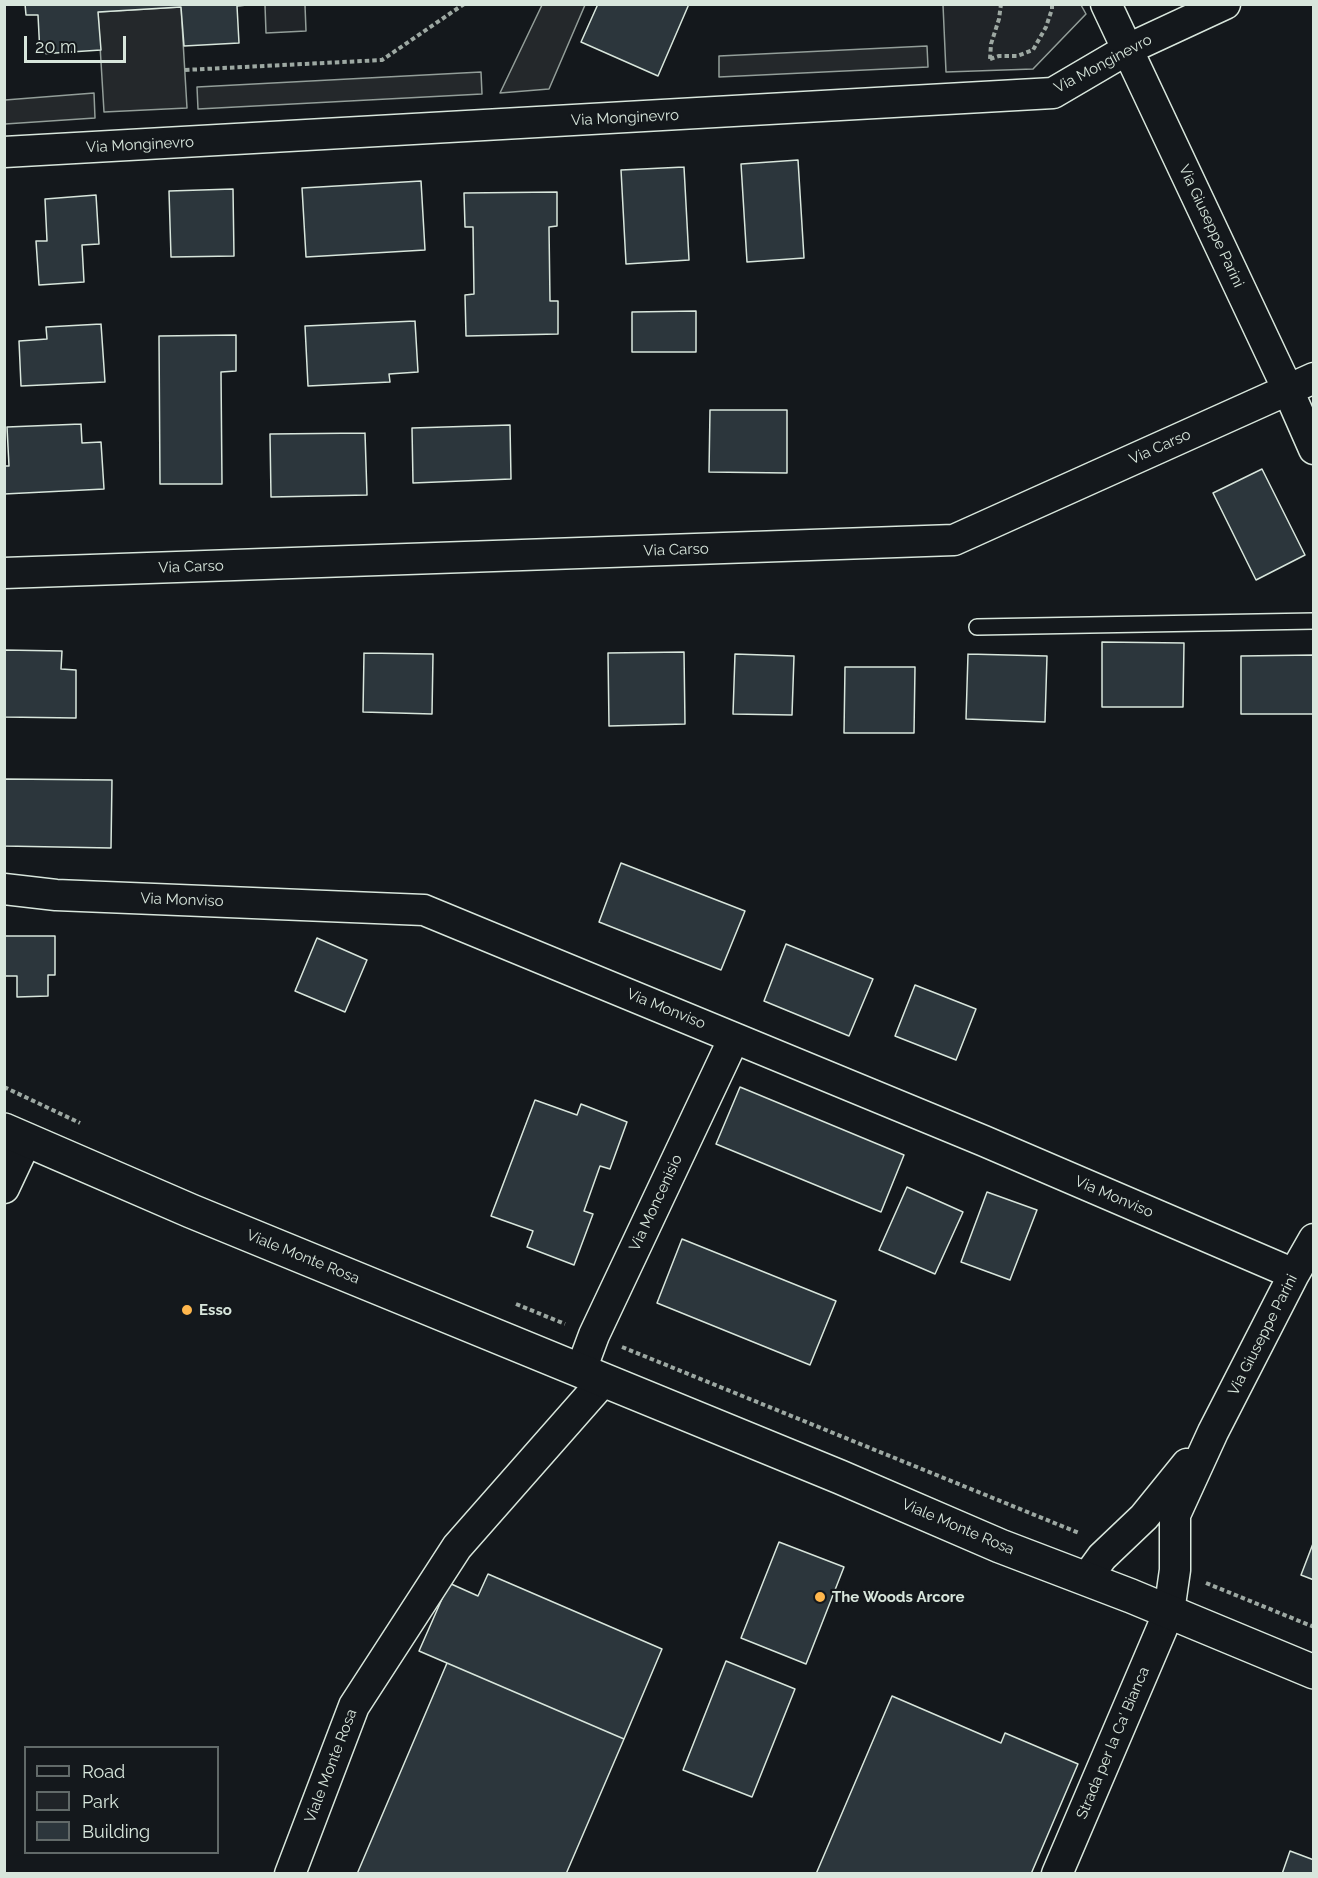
<!DOCTYPE html>
<html>
<head>
<meta charset="utf-8">
<style>
	body { margin:0 }
	#map { position:relative; width:1318px; height:1878px; overflow:hidden; background:#14181c; font-family:Raleway,sans-serif }
	canvas { display:block }
	.frame { position:absolute; inset:0; border:6px solid #d8e6dc; pointer-events:none }
	.legend { position:absolute; left:24px; top:1746px; width:195px; height:108px; box-sizing:border-box; background:#14181c; border:2px solid #626a69; margin:0; padding:8px 10px; list-style:none; font-size:18px; color:#d8e6dc }
	.legend li { display:flex; align-items:center; gap:12px; height:30px }
	.legend b { width:30px; border:2px solid #626a69 }
	.scale { position:absolute; left:24px; top:36px; width:102px; height:27px; box-sizing:border-box; border:3px solid #d8e6dc; border-top:0; padding-left:8px; font-size:18px; line-height:21px; white-space:nowrap; color:#d8e6dc; -webkit-text-stroke:4px #14181c; paint-order:stroke }
</style>
</head>
<body>
<div id="map">
<canvas width="1318" height="1878"></canvas>
<div class="frame"></div>
<ul class="legend">
<li><b style="height:8px;background:#14181c"></b>Road</li>
<li><b style="height:16px;background:#202428"></b>Park</li>
<li><b style="height:16px;background:#2c363c"></b>Building</li>
</ul>
<div class="scale">20 m</div>
</div>
<script>
const ctx = document.querySelector('canvas').getContext('2d');
ctx.lineJoin = 'round';
function fill(path, color) { ctx.fillStyle = color; ctx.fill(path, 'evenodd'); }
const poly = rows => new Path2D(rows.map(r => 'M' + r).join(''));
function stroke(path, color, width, dash) { ctx.strokeStyle = color; ctx.lineWidth = width; ctx.lineCap = dash ? 'butt' : 'round'; ctx.setLineDash(dash || []); ctx.stroke(path); }
function write(font, color, halo, rows, align = 'center') {
  ctx.font = font + ' Raleway,sans-serif'; ctx.lineWidth = 4.5; ctx.setLineDash([]); ctx.textBaseline = 'middle'; ctx.strokeStyle = halo; ctx.fillStyle = color; for (const [text, x, y, turn = 0] of rows) {
    ctx.save(); ctx.translate(x, y); ctx.rotate((+turn || 0) * Math.PI / 180); ctx.textAlign = isNaN(turn) ? turn : align; if (halo) ctx.strokeText(text, 0, 0); ctx.fillText(text, 0, 0); ctx.restore();
  }
}
const green = poly([
	[265,5,305,5,306,31,266,33,265,5],
	[943,5,1081,5,1086,14,1033,69,946,72,943,5]
]);
const parking = poly([
	[542,5,585,5,549,89,500,93,542,5],
	[181,7,187,108,104,112,98,12,181,7],
	[927,46,928,67,719,77,719,56,927,46],
	[481,72,482,94,198,109,197,87,481,72],
	[94,93,95,118,5,124,5,100,94,93]
]);
const building = poly([
	[25,4,247,4,247,5,237,6,239,43,184,46,181,7,98,12,101,50,40,54,38,15,26,15,25,4],
	[598,4,689,4,658,76,581,42,598,4],
	[798,160,804,258,747,262,741,164,798,160],
	[684,167,689,260,626,264,621,170,684,167],
	[421,181,425,250,306,257,302,188,421,181],
	[233,189,234,256,171,257,169,191,233,189],
	[557,192,557,226,549,227,550,301,558,301,558,334,466,336,465,295,474,294,473,227,465,227,464,193,557,192],
	[96,195,99,244,82,245,84,282,39,285,36,241,47,241,45,199,96,195],
	[696,311,696,352,632,352,632,312,696,311],
	[415,321,418,372,389,374,390,382,308,386,305,326,415,321],
	[101,324,105,382,21,386,19,341,47,339,46,327,101,324],
	[236,335,236,371,221,372,222,484,160,484,159,336,236,335],
	[710,410,787,410,787,473,709,472,710,410],
	[81,424,82,443,101,442,104,489,4,494,4,466,9,466,7,427,81,424],
	[510,425,511,479,413,483,412,428,510,425],
	[365,433,367,495,271,497,270,434,365,433],
	[1262,469,1305,555,1256,580,1213,493,1262,469],
	[1102,642,1184,643,1183,707,1102,707,1102,642],
	[4,650,62,651,61,669,76,670,76,718,4,717,4,650],
	[684,652,685,724,609,726,608,653,684,652],
	[364,653,433,654,432,714,363,712,364,653],
	[735,654,794,656,792,715,733,714,735,654],
	[968,654,1047,656,1045,722,966,719,968,654],
	[1314,655,1314,714,1241,714,1241,656,1314,655],
	[845,667,915,667,914,733,844,733,845,667],
	[4,779,112,780,111,848,4,846,4,779],
	[621,863,745,911,721,970,599,922,621,863],
	[4,936,55,936,55,975,48,975,48,996,17,997,17,976,4,976,4,936],
	[317,938,367,960,345,1012,295,991,317,938],
	[786,944,873,979,849,1036,764,1001,786,944],
	[915,985,976,1009,956,1060,895,1036,915,985],
	[740,1087,904,1155,881,1212,716,1144,740,1087],
	[535,1100,577,1115,581,1104,627,1122,610,1169,600,1166,584,1211,593,1214,574,1265,527,1247,533,1231,491,1216,535,1100],
	[907,1187,963,1212,935,1274,879,1250,907,1187],
	[987,1192,1037,1210,1010,1280,961,1262,987,1192],
	[682,1239,836,1301,810,1365,657,1303,682,1239],
	[1314,1541,1314,1580,1301,1575,1314,1541],
	[779,1542,844,1567,806,1664,741,1638,779,1542],
	[488,1574,662,1649,624,1739,419,1651,449,1583,478,1596,488,1574],
	[726,1661,795,1689,752,1797,683,1770,726,1661],
	[447,1663,624,1739,566,1874,357,1874,447,1663],
	[892,1696,1001,1743,1005,1733,1078,1764,1031,1874,816,1874,892,1696],
	[1290,1851,1314,1860,1314,1874,1282,1874,1290,1851]
]);
const path = poly([
	[990,59,999,56,1017,56,1033,50,1046,27,1052,9,1052,4],
	[990,59,991,44,999,19,1001,4],
	[185,70,382,60,464,4],
	[4,1087,80,1123],
	[516,1304,565,1324],
	[622,1347,1079,1533],
	[1206,1583,1314,1627]
]);
const lane = poly([
	[977,627,1314,621]
]);
const street = poly([
	[1106,4,1288,390,1314,449],
	[4,152,1053,93,1128,49,1225,4],
	[4,573,954,540,1314,378],
	[4,889,56,895,424,910,984,1141,1294,1274],
	[4,1188,27,1139],
	[581,1370,594,1335,734,1038],
	[1086,1579,1102,1557,1144,1517,1187,1464],
	[290,1874,354,1706,457,1547,604,1380],
	[1057,1874,1169,1612,1175,1570,1175,1515,1213,1432,1294,1274,1314,1239]
]);
const secondary = poly([
	[4,1130,191,1211,840,1477,1000,1546,1131,1596,1314,1672]
]);
const markers = [
	[187,1310,6,"#ffb74d"],
	[820,1597,6,"#ffb74d"]
];
const streetNames = [
	["Via Monginevro",1103,64,-28],
	["Via Monginevro",625,118,-3],
	["Via Monginevro",140,145,-3],
	["Via Giuseppe Parini",1211,226,65],
	["Via Carso",1160,447,-24],
	["Via Carso",676,550,-2],
	["Via Carso",191,567,-2],
	["Via Monviso",182,900,2],
	["Via Monviso",666,1009,22],
	["Via Monviso",1114,1197,23],
	["Via Moncenisio",656,1203,-65],
	["Viale Monte Rosa",303,1257,22],
	["Via Giuseppe Parini",1263,1335,-63],
	["Viale Monte Rosa",958,1527,23],
	["Strada per la Ca' Bianca",1113,1743,-67],
	["Viale Monte Rosa",331,1766,-69]
];
const poiNames = [
	["Esso",199,1310],
	["The Woods Arcore",832,1597]
];
fill(green, '#202428');
stroke(green, '#939e99', 1.5);
fill(parking, '#24282b');
stroke(parking, '#939e99', 1.5);
fill(building, '#2c363c');
stroke(building, '#d8e6dc', 1.5);
stroke(lane, '#d8e6dc', 18);
stroke(street, '#d8e6dc', 33);
stroke(secondary, '#d8e6dc', 36);
stroke(path, '#9da8a2', 4, [4.5, 3]);
stroke(lane, '#14181c', 15);
stroke(street, '#14181c', 30);
stroke(secondary, '#14181c', 33);
for (const [x, y, r, color] of markers) { const dot = new Path2D(); dot.arc(x, y, r, 0, 2 * Math.PI); ctx.fillStyle = color; ctx.fill(dot); stroke(dot, '#14181c', 2); }
write('15px', '#d8e6dc', '#14181c', streetNames);
write('bold 15px', '#d8e6dc', '#14181c', poiNames, 'left');
</script>
</body>
</html>
